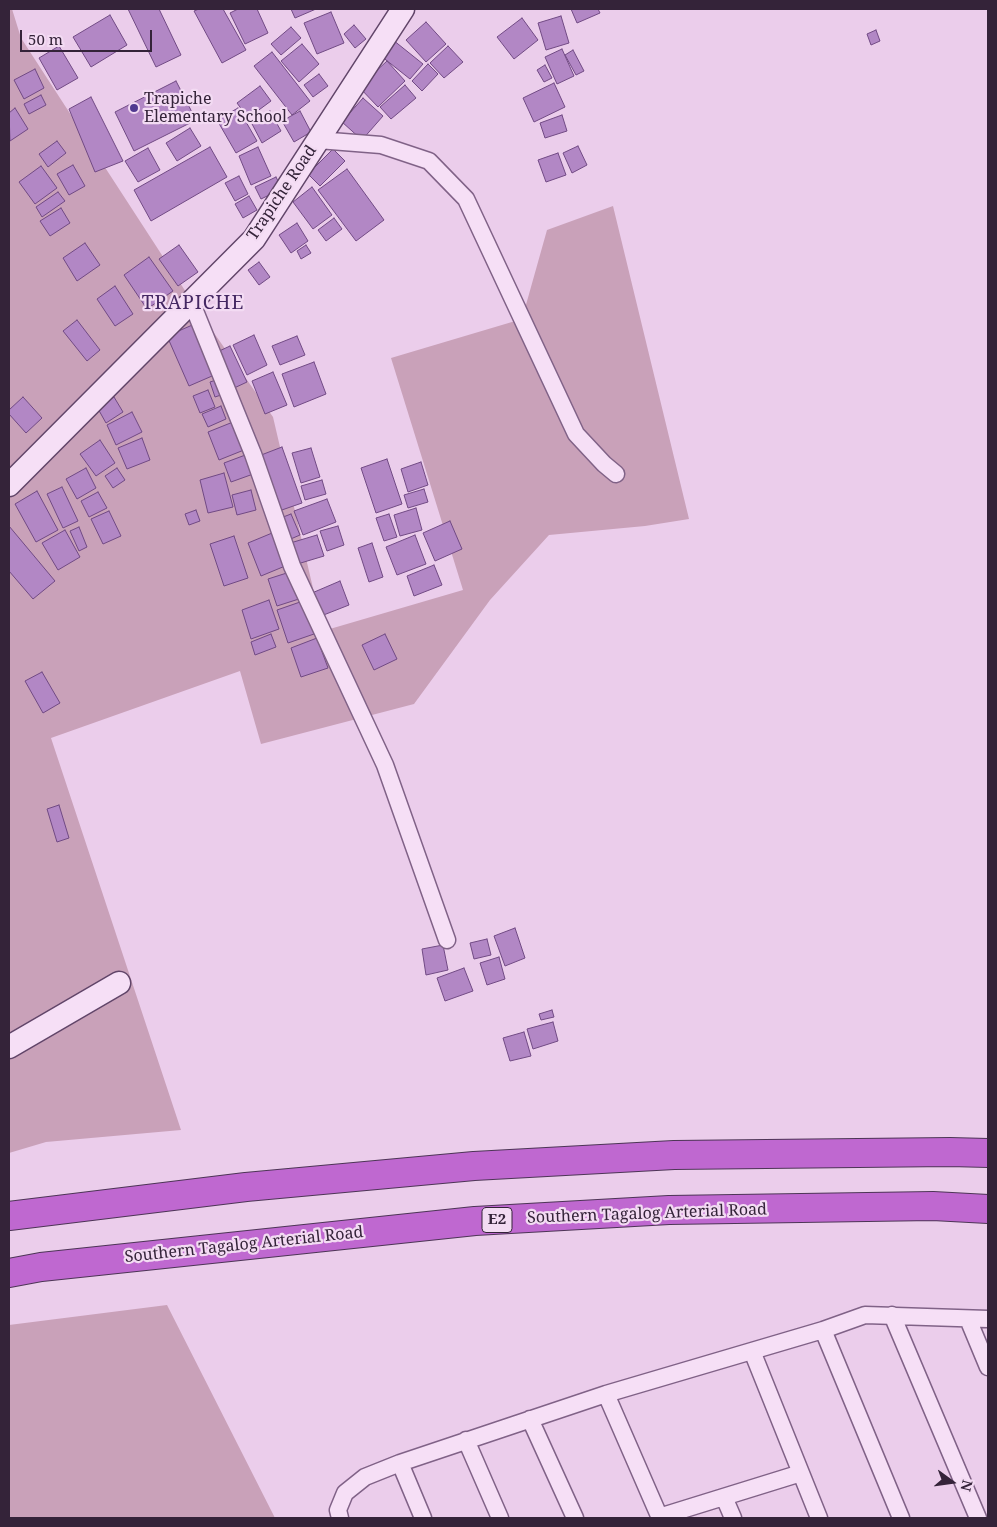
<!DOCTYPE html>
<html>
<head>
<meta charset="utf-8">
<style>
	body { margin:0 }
	#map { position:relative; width:997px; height:1527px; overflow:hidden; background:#ebcdeb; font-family:"Noto Serif",serif }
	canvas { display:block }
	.frame { position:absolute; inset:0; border:10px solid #342339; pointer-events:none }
	.north { position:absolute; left:927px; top:1457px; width:50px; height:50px; -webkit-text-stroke:4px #f3dbf3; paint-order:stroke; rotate:104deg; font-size:14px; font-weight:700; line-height:20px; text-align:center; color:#342339 }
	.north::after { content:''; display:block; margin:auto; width:18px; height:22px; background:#342339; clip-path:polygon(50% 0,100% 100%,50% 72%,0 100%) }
	.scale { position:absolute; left:20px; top:30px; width:132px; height:22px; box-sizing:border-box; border:2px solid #342339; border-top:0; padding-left:6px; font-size:15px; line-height:18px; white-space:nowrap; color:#342339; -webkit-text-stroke:4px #f3dbf3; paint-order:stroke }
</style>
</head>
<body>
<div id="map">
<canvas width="997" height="1527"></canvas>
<div class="frame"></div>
<div class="north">N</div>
<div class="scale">50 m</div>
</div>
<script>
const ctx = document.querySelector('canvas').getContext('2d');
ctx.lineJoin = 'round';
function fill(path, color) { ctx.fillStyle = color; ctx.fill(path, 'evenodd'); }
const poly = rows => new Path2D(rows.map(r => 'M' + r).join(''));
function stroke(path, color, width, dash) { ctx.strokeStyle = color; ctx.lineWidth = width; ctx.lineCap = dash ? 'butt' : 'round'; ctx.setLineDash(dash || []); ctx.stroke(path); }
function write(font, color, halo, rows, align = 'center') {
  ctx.font = font + ' "Noto Serif",serif'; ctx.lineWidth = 4.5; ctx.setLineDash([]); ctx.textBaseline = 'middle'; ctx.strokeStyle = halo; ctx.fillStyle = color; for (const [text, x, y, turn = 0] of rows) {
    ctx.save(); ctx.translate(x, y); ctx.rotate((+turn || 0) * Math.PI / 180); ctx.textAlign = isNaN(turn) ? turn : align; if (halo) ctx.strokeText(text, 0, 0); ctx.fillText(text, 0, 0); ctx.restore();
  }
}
const green = poly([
	[9,9,12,9,21,38,195,306,273,417,323,631,463,590,391,358,522,319,547,230,613,206,689,519,645,526,549,535,490,600,414,704,261,744,240,671,51,738,181,1130,46,1142,9,1153],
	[167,1305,275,1518,9,1518,9,1325]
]);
const building = poly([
	[128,9,159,9,181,55,156,67,128,9],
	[199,9,223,9,246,50,222,63,194,11,199,9],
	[238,9,257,9,268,33,245,44,230,13,238,9],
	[291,9,316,9,295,18,291,9],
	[571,9,598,9,600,13,577,23,571,9],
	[331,12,344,43,317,54,304,23,331,12],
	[110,15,127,45,91,67,73,37,110,15],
	[561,16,569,43,546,50,538,23,561,16],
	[522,18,538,40,514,59,497,37,522,18],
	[426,22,446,44,426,62,406,40,426,22],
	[354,25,366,39,355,48,344,34,354,25],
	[291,27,301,38,281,55,271,44,291,27],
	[876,30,880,41,871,45,867,34,876,30],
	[393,40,423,64,410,79,381,56,393,40],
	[302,44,319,64,299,82,281,61,302,44],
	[59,46,78,78,57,90,39,58,59,46],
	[448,46,463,62,444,78,430,63,448,46],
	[562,49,574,76,557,84,545,57,562,49],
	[573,50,584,71,576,75,565,55,573,50],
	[272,52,310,101,292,115,254,66,272,52],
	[387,61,405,81,378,107,359,87,387,61],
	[428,64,438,74,422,91,412,81,428,64],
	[545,65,552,78,544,82,537,70,545,65],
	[35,69,44,88,24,99,14,80,35,69],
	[319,74,328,86,313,97,304,85,319,74],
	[176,81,196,120,134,151,115,112,176,81],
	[554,83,565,107,534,122,523,98,554,83],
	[405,85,416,98,391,119,380,107,405,85],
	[260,86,271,101,248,118,237,103,260,86],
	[41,95,46,105,29,114,24,104,41,95],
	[91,97,123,161,95,172,69,109,91,97],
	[363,98,383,116,362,140,342,122,363,98],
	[15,108,28,129,10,141,9,113,15,108],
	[238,108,257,141,236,153,217,120,238,108],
	[270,111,281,131,262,143,251,122,270,111],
	[300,111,311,132,294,142,282,121,300,111],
	[562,115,567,131,545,138,540,123,562,115],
	[190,128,201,146,177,161,166,143,190,128],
	[57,141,66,153,48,167,39,154,57,141],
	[578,146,587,165,572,173,563,153,578,146],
	[210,147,227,177,151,221,134,190,210,147],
	[258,147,271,176,251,185,239,156,258,147],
	[148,148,160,170,138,182,125,161,148,148],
	[333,149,345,161,320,186,308,174,333,149],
	[558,153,566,175,546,182,538,160,558,153],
	[73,165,85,186,69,195,57,174,73,165],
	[41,166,57,188,35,204,19,182,41,166],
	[347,169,384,220,356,241,318,190,347,169],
	[239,176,248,194,235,201,225,183,239,176],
	[276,177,282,189,261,199,255,187,276,177],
	[312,187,332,215,313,229,293,202,312,187],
	[58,192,65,201,42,217,36,207,58,192],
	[249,196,257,210,243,218,235,204,249,196],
	[61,208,70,223,50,236,40,221,61,208],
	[334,218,342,229,326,241,318,230,334,218],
	[297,223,308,241,291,253,279,235,297,223],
	[85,243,100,265,77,281,63,258,85,243],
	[179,245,198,272,178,286,159,259,179,245],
	[306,245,311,253,301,259,297,251,306,245],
	[149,257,173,291,147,309,124,275,149,257],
	[259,262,270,277,259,285,248,270,259,262],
	[115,286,133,314,115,326,97,299,115,286],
	[77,320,100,350,87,361,63,331,77,320],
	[197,323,219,373,189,386,167,336,197,323],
	[254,335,267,365,247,375,233,345,254,335],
	[297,336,305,355,280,365,272,346,297,336],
	[230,346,247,382,232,389,215,353,230,346],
	[314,362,326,394,294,407,282,374,314,362],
	[273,372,287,405,265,414,252,381,273,372],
	[222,378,227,393,215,397,210,382,222,378],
	[208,390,215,407,200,413,193,396,208,390],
	[23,397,42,418,26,433,9,414,9,410,23,397],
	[114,397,123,412,106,423,97,407,114,397],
	[221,406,226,419,208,427,202,414,221,406],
	[132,412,142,432,116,445,107,425,132,412],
	[238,420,249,448,219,460,208,432,238,420],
	[142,438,150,460,127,469,118,448,142,438],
	[100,440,115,463,96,476,80,454,100,440],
	[282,447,302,503,276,512,256,457,282,447],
	[311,448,320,477,301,483,292,453,311,448],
	[248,454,256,473,231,482,224,463,248,454],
	[387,459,402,504,376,513,361,468,387,459],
	[421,462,428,485,408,492,401,469,421,462],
	[86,468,96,488,77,499,66,479,86,468],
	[117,468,125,480,113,488,105,476,117,468],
	[224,473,233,507,208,513,200,480,224,473],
	[322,480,326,494,305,500,301,486,322,480],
	[62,487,78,521,63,528,47,494,62,487],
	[424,489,428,502,408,508,404,495,424,489],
	[251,490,256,510,237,515,232,495,251,490],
	[37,491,58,530,36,542,15,504,37,491],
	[98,492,107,508,89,517,81,501,98,492],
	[327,499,336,522,303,535,294,511,327,499],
	[416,508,422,530,400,536,394,515,416,508],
	[196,510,200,521,189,525,185,514,196,510],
	[109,511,121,536,103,544,91,519,109,511],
	[291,514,300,535,286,541,278,519,291,514],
	[389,514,397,537,384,541,376,518,389,514],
	[450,521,462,549,435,561,423,533,450,521],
	[9,526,55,581,33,599,9,571,9,526],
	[338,526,344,545,327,551,320,531,338,526],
	[79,527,87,547,79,551,70,531,79,527],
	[65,530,80,557,58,570,42,543,65,530],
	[277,531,290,564,261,576,248,543,277,531],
	[317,535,324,556,294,565,287,544,317,535],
	[415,535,426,564,397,575,386,547,415,535],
	[234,536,248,578,224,586,210,544,234,536],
	[372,543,383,577,369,582,358,548,372,543],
	[434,565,442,585,414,596,407,576,434,565],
	[293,571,302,598,277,606,268,579,293,571],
	[340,581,349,605,321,616,312,593,340,581],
	[269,600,279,629,251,639,242,610,269,600],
	[303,601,314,634,288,643,277,610,303,601],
	[271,634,276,647,255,655,251,642,271,634],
	[385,634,397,659,374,670,362,645,385,634],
	[317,638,328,668,301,677,291,648,317,638],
	[42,672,60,703,43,713,25,681,42,672],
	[59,805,69,838,57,842,47,809,59,805],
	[515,928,525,958,505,966,494,936,515,928],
	[487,939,491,955,474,959,470,943,487,939],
	[443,945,448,970,426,975,422,949,443,945],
	[499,957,505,979,487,985,480,963,499,957],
	[464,968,473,991,445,1001,437,978,464,968],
	[552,1010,554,1017,541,1020,539,1014,552,1010],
	[553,1022,558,1041,533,1049,527,1029,553,1022],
	[524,1032,531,1056,510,1061,503,1038,524,1032]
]);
const street = poly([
	[318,140,381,145,429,161,466,199,576,434,604,464,616,474],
	[191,301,253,454,292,566,385,765,447,940],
	[892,1315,978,1518],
	[968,1319,988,1367],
	[823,1330,901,1518],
	[752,1351,819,1518],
	[606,1394,660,1518],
	[530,1419,575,1518],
	[466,1440,500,1518],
	[400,1463,423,1518],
	[724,1497,733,1518],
	[659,1517,801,1473],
	[340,1518,338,1510,345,1493,365,1477,400,1463,606,1394,823,1330,865,1315,988,1319]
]);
const secondary = poly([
	[9,485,254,239,403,9],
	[9,1047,119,983]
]);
const highway = poly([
	[9,1216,246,1187,474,1166,674,1155,950,1152,988,1153],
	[9,1273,41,1267,475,1221,669,1210,933,1206,988,1209]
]);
const markers = [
	[134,108,5,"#503890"]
];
const shields = [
	[497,1220,30]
];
const shieldNames = [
	["E2",497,1220]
];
const poiNames = [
	["Trapiche",144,99],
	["Elementary School",144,117]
];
const streetNames = [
	["Trapiche Road",282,193,-56],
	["Southern Tagalog Arterial Road",647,1214,-2],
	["Southern Tagalog Arterial Road",244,1245,-6]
];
const quarterNames = [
	["TRAPICHE",193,304]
];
fill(green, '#c9a1b9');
fill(building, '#b287c5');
stroke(building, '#714a84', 1);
stroke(street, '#806287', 19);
stroke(secondary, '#614569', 25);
stroke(highway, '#4d3556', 30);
stroke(street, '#f6dff6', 16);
stroke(secondary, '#f6dff6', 22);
stroke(highway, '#bf68d0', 28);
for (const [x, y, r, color] of markers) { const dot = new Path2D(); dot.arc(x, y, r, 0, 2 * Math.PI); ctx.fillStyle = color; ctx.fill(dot); stroke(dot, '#f3dbf3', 2); }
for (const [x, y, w] of shields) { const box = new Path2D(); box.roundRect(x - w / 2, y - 12.5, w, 25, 4); ctx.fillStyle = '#f3dbf3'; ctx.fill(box); stroke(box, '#342339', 1); }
write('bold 15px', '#342339', null, shieldNames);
write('16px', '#342339', '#f3dbf3', poiNames, 'left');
write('16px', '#342339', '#f3dbf3', streetNames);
ctx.letterSpacing = '1px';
write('19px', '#442762', '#f3dbf3', quarterNames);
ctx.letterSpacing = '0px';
</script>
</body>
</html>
